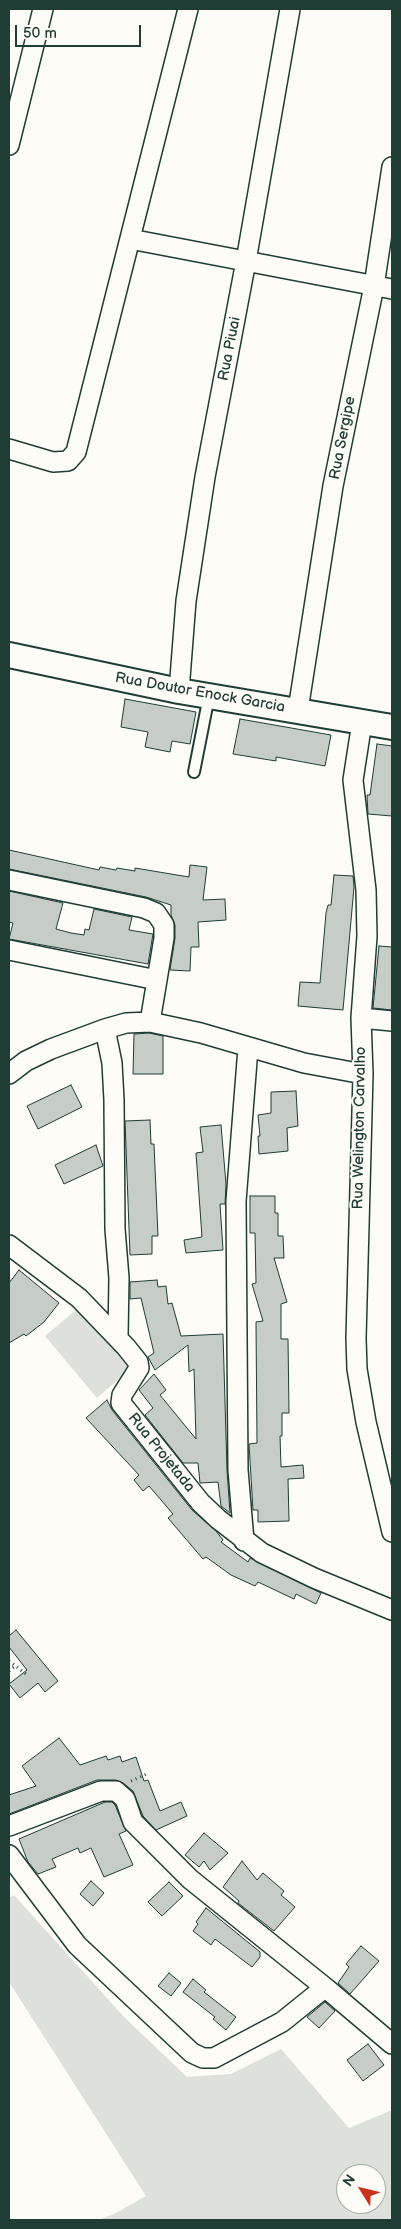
<!DOCTYPE html>
<html>
<head>
<meta charset="utf-8">
<style>
	body { margin:0 }
	#map { position:relative; width:401px; height:2229px; overflow:hidden; background:#fdfcf7; font-family:"Balsamiq Sans",sans-serif }
	canvas { display:block }
	.frame { position:absolute; inset:0; border:10px solid #1f3d34; pointer-events:none }
	.north { position:absolute; left:336px; top:2164px; width:50px; height:50px; box-sizing:border-box; background:#fdfcf7; border:1px solid #a4b0a9; border-radius:50%; rotate:306deg; font-size:14px; font-weight:700; line-height:20px; text-align:center; color:#1f3d34 }
	.north::after { content:''; display:block; margin:auto; width:18px; height:22px; background:#c8321e; clip-path:polygon(50% 0,100% 100%,50% 72%,0 100%) }
	.scale { position:absolute; left:15px; top:25px; width:126px; height:22px; box-sizing:border-box; border:2px solid #1f3d34; border-top:0; padding-left:6px; font-size:15px; line-height:18px; white-space:nowrap; color:#1f3d34; -webkit-text-stroke:4px #fdfcf7; paint-order:stroke }
</style>
</head>
<body>
<div id="map">
<canvas width="401" height="2229"></canvas>
<div class="frame"></div>
<div class="north">N</div>
<div class="scale">50 m</div>
</div>
<script>
const ctx = document.querySelector('canvas').getContext('2d');
ctx.lineJoin = 'round';
function fill(path, color) { ctx.fillStyle = color; ctx.fill(path, 'evenodd'); }
const poly = rows => new Path2D(rows.map(r => 'M' + r).join(''));
function stroke(path, color, width, dash) { ctx.strokeStyle = color; ctx.lineWidth = width; ctx.lineCap = dash ? 'butt' : 'round'; ctx.setLineDash(dash || []); ctx.stroke(path); }
function write(font, color, halo, rows, align = 'center') {
  ctx.font = font + ' "Balsamiq Sans",sans-serif'; ctx.lineWidth = 4.5; ctx.setLineDash([]); ctx.textBaseline = 'middle'; ctx.strokeStyle = halo; ctx.fillStyle = color; for (const [text, x, y, turn = 0] of rows) {
    ctx.save(); ctx.translate(x, y); ctx.rotate((+turn || 0) * Math.PI / 180); ctx.textAlign = isNaN(turn) ? turn : align; if (halo) ctx.strokeText(text, 0, 0); ctx.fillText(text, 0, 0); ctx.restore();
  }
}
const green = poly([
	[83,1304,135,1365,97,1398,45,1336],
	[14,1895,124,2017,187,2077,231,2074,281,2049,349,2128,392,2110,392,2220,98,2220,114,2214,146,2196,9,1982,9,1898],
	[346,2174,376,2174,376,2204,346,2204]
]);
const building = poly([
	[125,699,196,712,190,744,172,741,170,752,145,747,148,732,121,727,125,699],
	[240,719,331,735,325,766,276,757,276,761,233,754,240,719],
	[377,744,392,746,392,816,368,814,367,795,370,795,377,744],
	[9,850,99,870,100,867,116,870,117,868,135,871,135,868,189,877,190,865,207,867,203,900,225,899,226,920,198,922,199,947,191,947,190,971,170,970,175,938,175,925,171,915,171,905,146,897,9,869,9,850],
	[334,875,353,876,354,887,343,1010,298,1006,300,982,320,983,326,913,328,905,331,905,334,875],
	[9,891,63,903,56,929,71,933,84,935,85,929,89,930,94,909,132,917,129,930,153,934,148,964,9,939,13,923,9,922,9,891],
	[379,946,392,947,392,1010,373,1008,379,946],
	[149,1033,163,1036,163,1074,133,1074,134,1034,149,1033],
	[71,1085,82,1107,38,1129,27,1106,71,1085],
	[296,1091,298,1126,287,1128,288,1151,259,1154,258,1136,260,1136,258,1115,271,1113,271,1092,296,1091],
	[150,1120,151,1144,154,1144,158,1236,152,1236,152,1254,130,1255,125,1121,150,1120],
	[221,1125,226,1184,225,1204,220,1204,223,1250,186,1253,184,1240,202,1237,196,1153,203,1152,200,1127,221,1125],
	[96,1145,103,1166,64,1184,55,1165,96,1145],
	[250,1196,275,1196,275,1213,278,1213,278,1236,283,1236,284,1258,274,1258,287,1302,281,1304,281,1339,288,1339,289,1413,282,1413,282,1436,280,1436,281,1467,303,1465,304,1478,288,1479,289,1521,258,1522,258,1510,253,1510,249,1444,257,1443,256,1322,263,1321,252,1284,256,1283,255,1233,250,1233,250,1196],
	[19,1270,59,1303,44,1322,26,1336,24,1334,9,1343,9,1283,19,1270],
	[157,1280,158,1287,166,1286,168,1304,172,1303,181,1336,223,1334,227,1470,230,1513,221,1506,218,1482,200,1483,198,1463,183,1463,145,1415,153,1408,139,1390,154,1374,166,1390,160,1395,196,1439,194,1369,189,1372,188,1345,155,1370,148,1357,154,1353,141,1298,130,1299,130,1282,157,1280],
	[107,1400,112,1410,192,1510,216,1531,223,1540,221,1542,248,1562,250,1558,321,1593,316,1604,296,1594,294,1599,258,1582,255,1586,231,1575,206,1557,203,1559,168,1518,173,1514,149,1486,143,1491,134,1480,139,1475,86,1418,107,1400],
	[16,1630,58,1681,45,1692,38,1683,20,1698,9,1684,27,1670,9,1647,9,1636,16,1630],
	[59,1738,80,1765,106,1756,108,1760,120,1756,122,1762,136,1757,144,1781,148,1780,160,1811,181,1802,187,1816,156,1830,143,1816,133,1791,123,1783,116,1780,97,1780,9,1814,9,1795,36,1786,22,1766,59,1738],
	[105,1802,112,1802,115,1805,126,1831,119,1834,133,1865,104,1877,91,1848,80,1853,78,1848,52,1859,56,1867,38,1874,28,1862,19,1839,105,1802],
	[204,1833,228,1853,210,1870,204,1861,199,1867,185,1855,204,1833],
	[242,1861,257,1880,263,1873,284,1891,281,1895,295,1907,274,1931,238,1903,239,1901,223,1887,242,1861],
	[91,1881,104,1893,93,1906,80,1894,91,1881],
	[169,1882,183,1896,162,1916,148,1902,169,1882],
	[206,1908,260,1952,260,1957,252,1967,215,1939,211,1945,193,1931,198,1924,196,1922,206,1908],
	[361,1946,379,1961,350,1994,338,1983,349,1967,346,1964,361,1946],
	[169,1973,181,1983,171,1996,158,1986,169,1973],
	[193,1979,206,1990,204,1992,236,2017,226,2030,213,2019,215,2017,183,1992,193,1979],
	[325,2002,335,2011,319,2028,307,2017,325,2002],
	[368,2044,384,2065,363,2081,347,2060,368,2044]
]);
const path = poly([
	[9,1661,26,1674],
	[9,1671,15,1666],
	[131,1781,149,1773]
]);
const service = poly([
	[194,772,209,696]
]);
const minor = poly([
	[9,145,43,9],
	[130,239,392,289],
	[9,449,53,462,68,461,76,452,188,9],
	[179,691,186,601,205,477,246,261,290,9],
	[298,710,333,486,374,286,392,167],
	[362,722,353,780,366,890,367,936,361,1018,363,1074,356,1338,357,1369,366,1422,392,1532],
	[9,880,144,908,156,913,164,925,164,938,150,1022],
	[9,950,157,980],
	[361,1018,392,1021],
	[105,1029,112,1063,114,1100,115,1229,119,1278,118,1336],
	[9,1074,26,1061,51,1049,105,1029,126,1023,150,1022,201,1033,304,1063,363,1074],
	[9,1245,79,1298,126,1347,138,1362,139,1368,122,1395,121,1403,201,1503,218,1519,262,1553,314,1578,392,1610],
	[244,1541,238,1470,236,1201,248,1048],
	[9,1826,101,1791,116,1791,125,1799,133,1822,190,1879,327,1989],
	[9,1855,77,1945,192,2053,203,2058,214,2058,282,2022,323,1989,327,1989,392,2044]
]);
const tertiary = poly([
	[9,655,179,691,392,727]
]);
const streetNames = [
	["Rua Piuai",230,349,-79],
	["Rua Sergipe",343,438,-79],
	["Rua Doutor Enock Garcia",200,693,10],
	["Rua Welington Carvalho",360,1128,-89],
	["Rua Projetada",161,1453,51]
];
fill(green, '#dde0db');
fill(building, '#c6cdc7');
stroke(building, '#1f3d34', 1);
stroke(service, '#1f3d34', 14);
stroke(minor, '#1f3d34', 22);
stroke(tertiary, '#1f3d34', 28);
stroke(path, '#1f3d34', 3, [1, 4]);
stroke(service, '#fdfcf7', 10);
stroke(minor, '#fdfcf7', 19);
stroke(tertiary, '#fdfcf7', 24);
write('15px', '#1f3d34', '#fdfcf7', streetNames);
</script>
</body>
</html>
